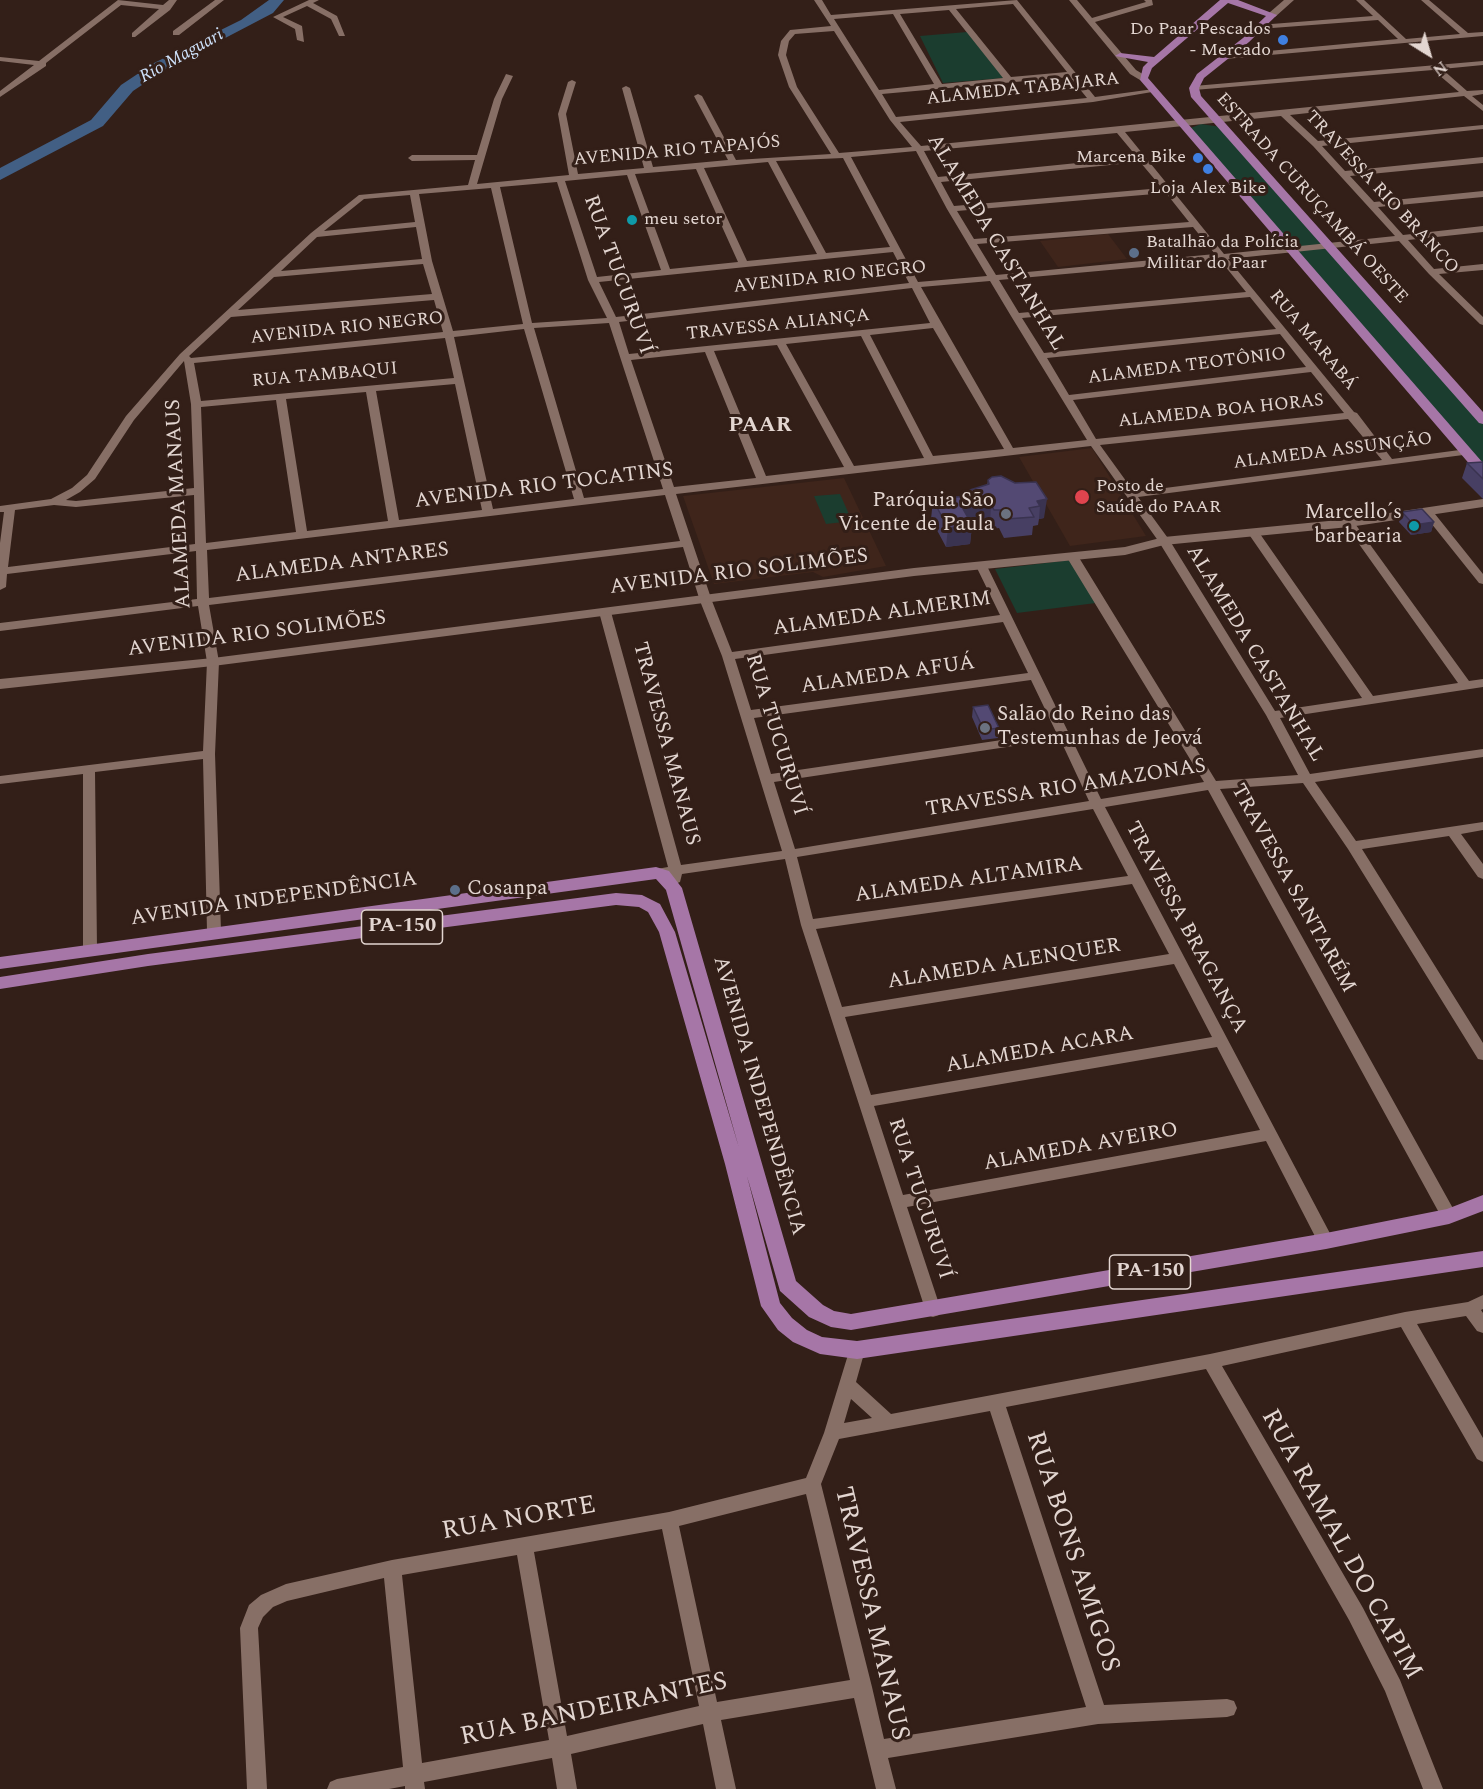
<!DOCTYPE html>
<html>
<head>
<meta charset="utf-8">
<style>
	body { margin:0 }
	#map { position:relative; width:1483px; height:1789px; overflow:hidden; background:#331f18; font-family:Spectral,serif }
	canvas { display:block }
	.north { position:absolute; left:1399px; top:24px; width:60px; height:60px; -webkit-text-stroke:4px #331f18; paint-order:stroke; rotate:143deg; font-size:16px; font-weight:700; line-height:24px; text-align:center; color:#e3d6d1 }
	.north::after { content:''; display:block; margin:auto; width:21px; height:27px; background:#e3d6d1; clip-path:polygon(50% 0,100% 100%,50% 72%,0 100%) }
</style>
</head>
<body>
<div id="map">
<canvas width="1483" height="1789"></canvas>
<div class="north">N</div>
</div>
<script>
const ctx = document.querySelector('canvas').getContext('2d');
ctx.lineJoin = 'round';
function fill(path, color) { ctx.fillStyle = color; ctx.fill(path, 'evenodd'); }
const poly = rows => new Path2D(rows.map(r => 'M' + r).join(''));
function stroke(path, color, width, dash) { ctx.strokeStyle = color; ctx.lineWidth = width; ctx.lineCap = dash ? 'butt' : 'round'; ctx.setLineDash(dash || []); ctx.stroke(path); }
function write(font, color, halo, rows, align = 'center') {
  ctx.font = font + ' Spectral,serif'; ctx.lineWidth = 6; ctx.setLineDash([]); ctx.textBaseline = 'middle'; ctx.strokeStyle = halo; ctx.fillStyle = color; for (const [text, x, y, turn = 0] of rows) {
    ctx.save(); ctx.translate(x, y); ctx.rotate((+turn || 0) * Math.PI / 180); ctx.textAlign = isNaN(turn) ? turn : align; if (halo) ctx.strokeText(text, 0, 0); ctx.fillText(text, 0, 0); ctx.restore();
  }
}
const built = poly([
	[1108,234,1127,259,1058,267,1040,241],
	[1092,448,1146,536,1070,546,1019,457],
	[844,478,886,566,823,577,813,572,714,584,683,496]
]);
const green = poly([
	[967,32,1004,78,943,83,920,36],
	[1201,124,1221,127,1483,420,1483,471,1188,129],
	[840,494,852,521,826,524,814,496],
	[1071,560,1096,603,1017,613,995,569]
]);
const river = poly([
	[269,0,284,0,273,13,166,69,133,91,103,126,0,180,0,168,91,120,121,85,154,63,241,20,269,0]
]);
const minor = poly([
	[118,0,163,5,169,0,177,0,170,10,135,37,132,37,132,33,159,9,121,5,46,63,46,66,0,97,0,91,34,65,0,61,0,57,39,61,118,0],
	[215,0,224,0,179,35,173,35,173,31,215,0],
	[309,0,319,0,313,3,337,16,345,36,339,36,331,19,307,6,283,17,302,26,304,42,297,40,295,29,273,17,309,0],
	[814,0,822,0,831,15,1017,0,1095,97,1154,89,1158,91,1093,102,900,122,921,146,1459,92,1433,70,1194,90,1190,88,1194,86,1483,61,1483,65,1442,69,1467,91,1483,90,1483,94,1472,96,1483,105,1483,111,1464,96,1290,115,1318,141,1483,125,1483,129,1322,146,1345,171,1483,157,1483,163,1350,176,1374,202,1483,191,1483,197,1378,207,1403,235,1483,226,1483,232,1408,240,1434,269,1483,264,1483,270,1439,274,1483,317,1483,325,1480,324,1429,274,1399,241,1228,259,1354,412,1357,413,1392,459,1467,449,1471,450,1471,454,1138,497,1170,541,1275,711,1362,698,1248,533,1254,530,1258,531,1373,696,1458,683,1344,523,1349,520,1353,521,1469,681,1483,679,1483,687,1280,718,1310,774,1483,749,1483,757,1315,782,1356,841,1483,822,1483,830,1461,834,1483,864,1483,879,1478,877,1449,836,1362,849,1483,1043,1483,1060,1478,1059,1348,849,1303,783,1220,789,1455,1212,1457,1216,1455,1220,1449,1222,1443,1220,1208,790,1105,807,1334,1241,1332,1246,1326,1247,1320,1246,1266,1141,907,1207,941,1310,939,1315,933,1317,927,1315,801,925,785,859,682,874,680,882,675,884,670,882,668,876,656,878,649,873,651,870,668,867,599,612,605,609,611,612,681,865,782,851,722,656,700,601,683,547,209,605,219,662,215,754,221,931,214,936,207,931,203,759,95,772,97,949,90,954,83,949,83,774,0,784,0,776,203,751,207,662,198,606,0,631,0,623,197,599,196,551,7,574,6,587,0,590,0,543,4,512,0,512,0,506,51,499,72,488,87,475,126,416,180,354,311,233,359,195,468,185,475,160,412,161,408,158,412,155,477,155,494,99,506,74,513,76,502,99,477,184,569,175,558,114,568,82,572,80,576,82,566,114,578,174,644,168,622,88,626,86,630,88,653,167,728,160,694,96,698,94,702,96,736,160,831,154,789,87,778,55,781,41,790,30,831,26,814,0],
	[1013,4,1067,72,1011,77,956,9,1013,4],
	[949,10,1003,78,942,84,900,14,949,10],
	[893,14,934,84,879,90,834,19,893,14],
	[834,31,890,120,912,147,839,153,797,87,786,55,789,41,795,34,834,31],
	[1070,77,1087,98,896,117,882,94,1070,77],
	[1281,116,1313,146,1395,236,1224,254,1125,132,1281,116],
	[1117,133,1137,157,938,177,924,151,1117,133],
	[916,151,947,209,987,276,918,282,851,157,916,151],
	[843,158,890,247,826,253,776,161,843,158],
	[768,162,817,254,747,261,704,168,768,162],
	[1140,162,1162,188,954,206,941,182,1140,162],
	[696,169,738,262,670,269,635,174,696,169],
	[627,175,661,270,597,277,565,181,627,175],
	[557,182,588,280,607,318,532,323,500,187,557,182],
	[491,188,523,324,453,331,432,261,419,194,491,188],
	[1166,193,1189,222,974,239,957,211,1166,193],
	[410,195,415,222,324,231,364,199,410,195],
	[416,227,422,259,281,271,317,237,416,227],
	[1193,227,1215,254,996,275,977,244,1193,227],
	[893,252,909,283,616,317,599,282,893,252],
	[1220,260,1246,292,1019,313,999,280,1220,260],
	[423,264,432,294,238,310,274,277,423,264],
	[990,281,1011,316,1087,440,1013,448,921,287,990,281],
	[912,288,930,323,629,354,619,322,912,288],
	[1250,297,1276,329,1044,353,1022,318,1250,297],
	[434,300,443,332,191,358,189,356,231,317,434,300],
	[609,323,663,489,584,498,534,328,609,323],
	[933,328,1004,449,933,456,870,335,933,328],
	[524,329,574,499,493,509,454,337,524,329],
	[1280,334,1306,367,1069,395,1047,358,1280,334],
	[861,336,924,458,854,466,786,344,861,336],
	[445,338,454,378,201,401,194,363,445,338],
	[777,345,844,467,766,476,714,351,777,345],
	[705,352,756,478,674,487,631,360,705,352],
	[184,361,191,404,194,488,76,501,66,500,80,492,95,479,134,420,184,361],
	[1311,372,1344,413,1096,439,1073,400,1311,372],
	[455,384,482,510,399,520,376,391,455,384],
	[366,392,388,521,307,531,286,399,366,392],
	[276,400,296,532,206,543,201,407,276,400],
	[1348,419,1382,460,1134,492,1100,445,1348,419],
	[1091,446,1159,542,1266,715,1298,775,1216,781,1078,556,1072,553,1066,556,1204,782,1101,799,986,564,982,563,976,566,1000,615,732,652,712,601,676,494,1091,446],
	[194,495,195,544,8,567,15,510,54,505,76,507,194,495],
	[665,495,680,541,209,598,207,550,665,495],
	[1003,622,1028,673,751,710,735,659,1003,622],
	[1031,680,1056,732,771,774,754,718,1031,680],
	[1060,739,1089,801,795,849,774,782,1060,739],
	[1093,809,1128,876,813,919,797,857,1093,809],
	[1132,884,1169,954,842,1007,816,929,1132,884],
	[1174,964,1212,1037,871,1095,845,1017,1174,964],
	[1217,1047,1260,1130,903,1195,874,1106,1217,1047],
	[1069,0,1077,0,1092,18,1146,2,1144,0,1152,0,1153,5,1095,22,1136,70,1146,76,1146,80,1140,80,1130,74,1069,0],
	[1356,0,1364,0,1406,39,1460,34,1421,0,1429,0,1468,33,1483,32,1483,36,1225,59,1221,57,1225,55,1398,39,1378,20,1259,29,1255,27,1259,25,1373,16,1356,0],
	[1427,508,1431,509,1483,574,1483,584,1479,583,1423,513,1423,509,1427,508],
	[1483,1295,1483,1309,1481,1310,1483,1313,1483,1333,1477,1331,1466,1316,1417,1324,1483,1438,1483,1462,1477,1459,1401,1327,1222,1366,1363,1608,1400,1680,1443,1789,1423,1789,1385,1691,1349,1620,1206,1369,1006,1407,1104,1705,1227,1699,1234,1701,1237,1708,1234,1715,1227,1717,1098,1724,888,1758,896,1789,876,1789,854,1698,721,1720,736,1789,716,1789,703,1724,571,1754,577,1789,557,1789,552,1758,424,1782,425,1789,405,1789,405,1786,389,1789,327,1789,330,1782,337,1779,403,1767,384,1578,287,1601,273,1607,263,1617,258,1628,267,1789,247,1789,240,1628,249,1605,261,1595,286,1584,392,1560,669,1512,806,1478,824,1433,851,1345,857,1343,863,1345,865,1350,856,1382,891,1414,1210,1354,1405,1312,1468,1302,1483,1295],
	[851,1399,872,1418,844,1423,851,1399],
	[990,1411,1086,1707,884,1739,872,1687,821,1484,839,1439,990,1411],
	[806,1494,850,1680,717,1702,679,1526,806,1494],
	[662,1529,699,1706,567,1736,534,1552,662,1529],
	[517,1555,549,1740,422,1763,402,1575,517,1555]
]);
const tertiary = poly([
	[1284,0,1294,0,1275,17,1269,17,1269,13,1284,0]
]);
const secondary = poly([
	[1483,499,1483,507,1349,527,1164,545,1125,555,914,576,213,666,0,689,0,679,213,658,914,568,1125,547,1164,537,1349,519,1483,499]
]);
const primary = poly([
	[1220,0,1238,0,1277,15,1249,42,1204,78,1199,88,1201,96,1483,412,1483,424,1479,423,1191,97,1189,88,1197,74,1243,38,1266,16,1228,3,1152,68,1148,78,1483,463,1483,475,1478,474,1140,80,1143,67,1148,62,1115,56,1120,53,1154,57,1220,0],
	[656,867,669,871,682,888,796,1281,823,1305,834,1311,851,1314,1326,1233,1447,1209,1483,1195,1483,1211,1449,1224,1326,1249,851,1330,831,1327,809,1317,780,1291,747,1176,780,1303,792,1318,807,1330,822,1337,857,1341,1483,1251,1483,1267,857,1359,820,1354,793,1342,778,1330,761,1306,725,1164,659,932,648,912,639,907,616,905,148,966,0,989,0,977,148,954,616,893,642,895,660,904,675,932,739,1148,666,890,656,879,0,969,0,957,656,867]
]);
const wall = poly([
	[1483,462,1483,499,1462,478,1467,463],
	[988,480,1015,483,1036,482,1044,518,1039,519,1038,525,1033,526,1032,535,1004,538,999,528,992,529,990,523,972,526,970,544,946,547,931,519,933,500,970,495,970,490,987,485],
	[1402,512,1434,522,1431,532,1411,535,1399,522],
	[973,707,999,728,998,738,982,740,972,717]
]);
const shadedWall = poly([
	[1047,499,1044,518,1039,519,1040,506,1037,501],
	[991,504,990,523,972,526,970,544,946,547,948,528,963,509],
	[1434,522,1431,532,1411,535,1414,525]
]);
const building = poly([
	[1483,462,1483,479,1467,463,1483,462],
	[1001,476,1015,483,1036,482,1047,499,1037,501,1040,506,1029,508,1034,517,1006,519,1001,510,994,510,991,504,963,509,972,525,948,528,933,500,973,495,970,490,989,484,988,480,992,477,1001,476],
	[1422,509,1434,522,1414,525,1402,512,1422,509],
	[988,705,999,728,984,730,973,707,988,705]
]);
const markers = [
	[1283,40,6,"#3f7fe0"],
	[1198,158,6,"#3f7fe0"],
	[1208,169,6,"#3f7fe0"],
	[632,220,6,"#0f9aa8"],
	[1134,253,6,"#5c6f8a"],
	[1082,497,8,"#e0444e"],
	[1006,514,6,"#6b7280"],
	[1414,526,6,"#0f9aa8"],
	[985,728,6,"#6b7280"],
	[455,890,6,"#5c6f8a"]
];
const farPoinames = [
	["Do Paar Pescados",1271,30,"right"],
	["- Mercado",1271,51,"right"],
	["Marcena Bike",1186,158,"right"],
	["Loja Alex Bike",1208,189,"center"],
	["meu setor",644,220],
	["Batalhão da Polícia",1146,243],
	["Militar do Paar",1146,264],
	["Posto de",1096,487],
	["Saúde do PAAR",1096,508]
];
const farWaternames = [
	["Rio Maguari",182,57,-29]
];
const farStreetnames = [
	["ALAMEDA TABAJARA",1023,90,-6],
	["AVENIDA RIO TAPAJÓS",677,152,-5],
	["TRAVESSA RIO BRANCO",1381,193,47],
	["ESTRADA CURUÇAMBÁ OESTE",1311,199,48],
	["AVENIDA RIO NEGRO",830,278,-6],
	["TRAVESSA ALIANÇA",778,326,-6],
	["AVENIDA RIO NEGRO",347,329,-6],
	["RUA MARABÁ",1312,341,50],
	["ALAMEDA TEOTÔNIO",1187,367,-7],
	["RUA TAMBAQUI",325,376,-5],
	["ALAMEDA BOA HORAS",1221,412,-6],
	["ALAMEDA ASSUNÇÃO",1333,452,-7]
];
const shields = [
	[402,927,81],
	[1150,1272,81]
];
const shieldNames = [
	["PA-150",402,927],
	["PA-150",1150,1272]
];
const streetNames = [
	["ALAMEDA CASTANHAL",995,243,59],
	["RUA TUCURUVÍ",617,275,70],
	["AVENIDA RIO TOCATINS",544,487,-7],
	["ALAMEDA MANAUS",180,504,-93],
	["ALAMEDA ANTARES",342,564,-7],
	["AVENIDA RIO SOLIMÕES",739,573,-7],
	["ALAMEDA ALMERIM",882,615,-8],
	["AVENIDA RIO SOLIMÕES",257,635,-7],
	["ALAMEDA CASTANHAL",1254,654,59],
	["ALAMEDA AFUÁ",888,676,-8],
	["RUA TUCURUVÍ",775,735,73],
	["TRAVESSA MANAUS",665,744,75],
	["TRAVESSA RIO AMAZONAS",1066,789,-9],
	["ALAMEDA ALTAMIRA",969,881,-8],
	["TRAVESSA SANTARÉM",1292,889,61],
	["AVENIDA INDEPENDÊNCIA",274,900,-8],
	["TRAVESSA BRAGANÇA",1185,928,62],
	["ALAMEDA ALENQUER",1004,965,-9],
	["ALAMEDA ACARA",1040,1051,-10],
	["AVENIDA INDEPENDÊNCIA",758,1096,74],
	["ALAMEDA AVEIRO",1081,1148,-10],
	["RUA TUCURUVÍ",919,1199,72]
];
const poiNames = [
	["Paróquia São",994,502],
	["Vicente de Paula",994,526],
	["Marcello´s",1402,514],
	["barbearia",1402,538],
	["Salão do Reino das",997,716,"left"],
	["Testemunhas de Jeová",997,740,"left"],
	["Cosanpa",467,890,"left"]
];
const farDistrictnames = [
	["PAAR",760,427]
];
const nearStreetnames = [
	["RUA NORTE",519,1520,-10],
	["RUA RAMAL DO CAPIM",1340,1545,61],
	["RUA BONS AMIGOS",1071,1552,72],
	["TRAVESSA MANAUS",870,1614,77],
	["RUA BANDEIRANTES",594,1711,-12]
];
fill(built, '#3f251b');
fill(green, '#1b3d2f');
fill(river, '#425f84');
fill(minor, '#876f66');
fill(tertiary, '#876f66');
fill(secondary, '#876f66');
fill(primary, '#a676a7');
fill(wall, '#473f63');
fill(shadedWall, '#3a3350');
fill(building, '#534973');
stroke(building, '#3a3350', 1.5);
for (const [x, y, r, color] of markers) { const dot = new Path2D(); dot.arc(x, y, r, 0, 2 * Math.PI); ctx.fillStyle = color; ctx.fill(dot); stroke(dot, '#331f18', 2); }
write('18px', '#e3d6d1', '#331f18', farPoinames, 'left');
write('italic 18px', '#cee1fa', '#331f18', farWaternames);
write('18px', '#e3d6d1', '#331f18', farStreetnames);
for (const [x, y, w] of shields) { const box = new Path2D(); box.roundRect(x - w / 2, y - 17, w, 34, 4.5); ctx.fillStyle = '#331f18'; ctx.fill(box); stroke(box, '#e3d6d1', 1.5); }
write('bold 20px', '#e3d6d1', null, shieldNames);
write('21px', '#e3d6d1', '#331f18', streetNames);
write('21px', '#e3d6d1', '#331f18', poiNames, 'right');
write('bold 22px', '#e3d6d1', '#331f18', farDistrictnames);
write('26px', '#e3d6d1', '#331f18', nearStreetnames);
</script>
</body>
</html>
